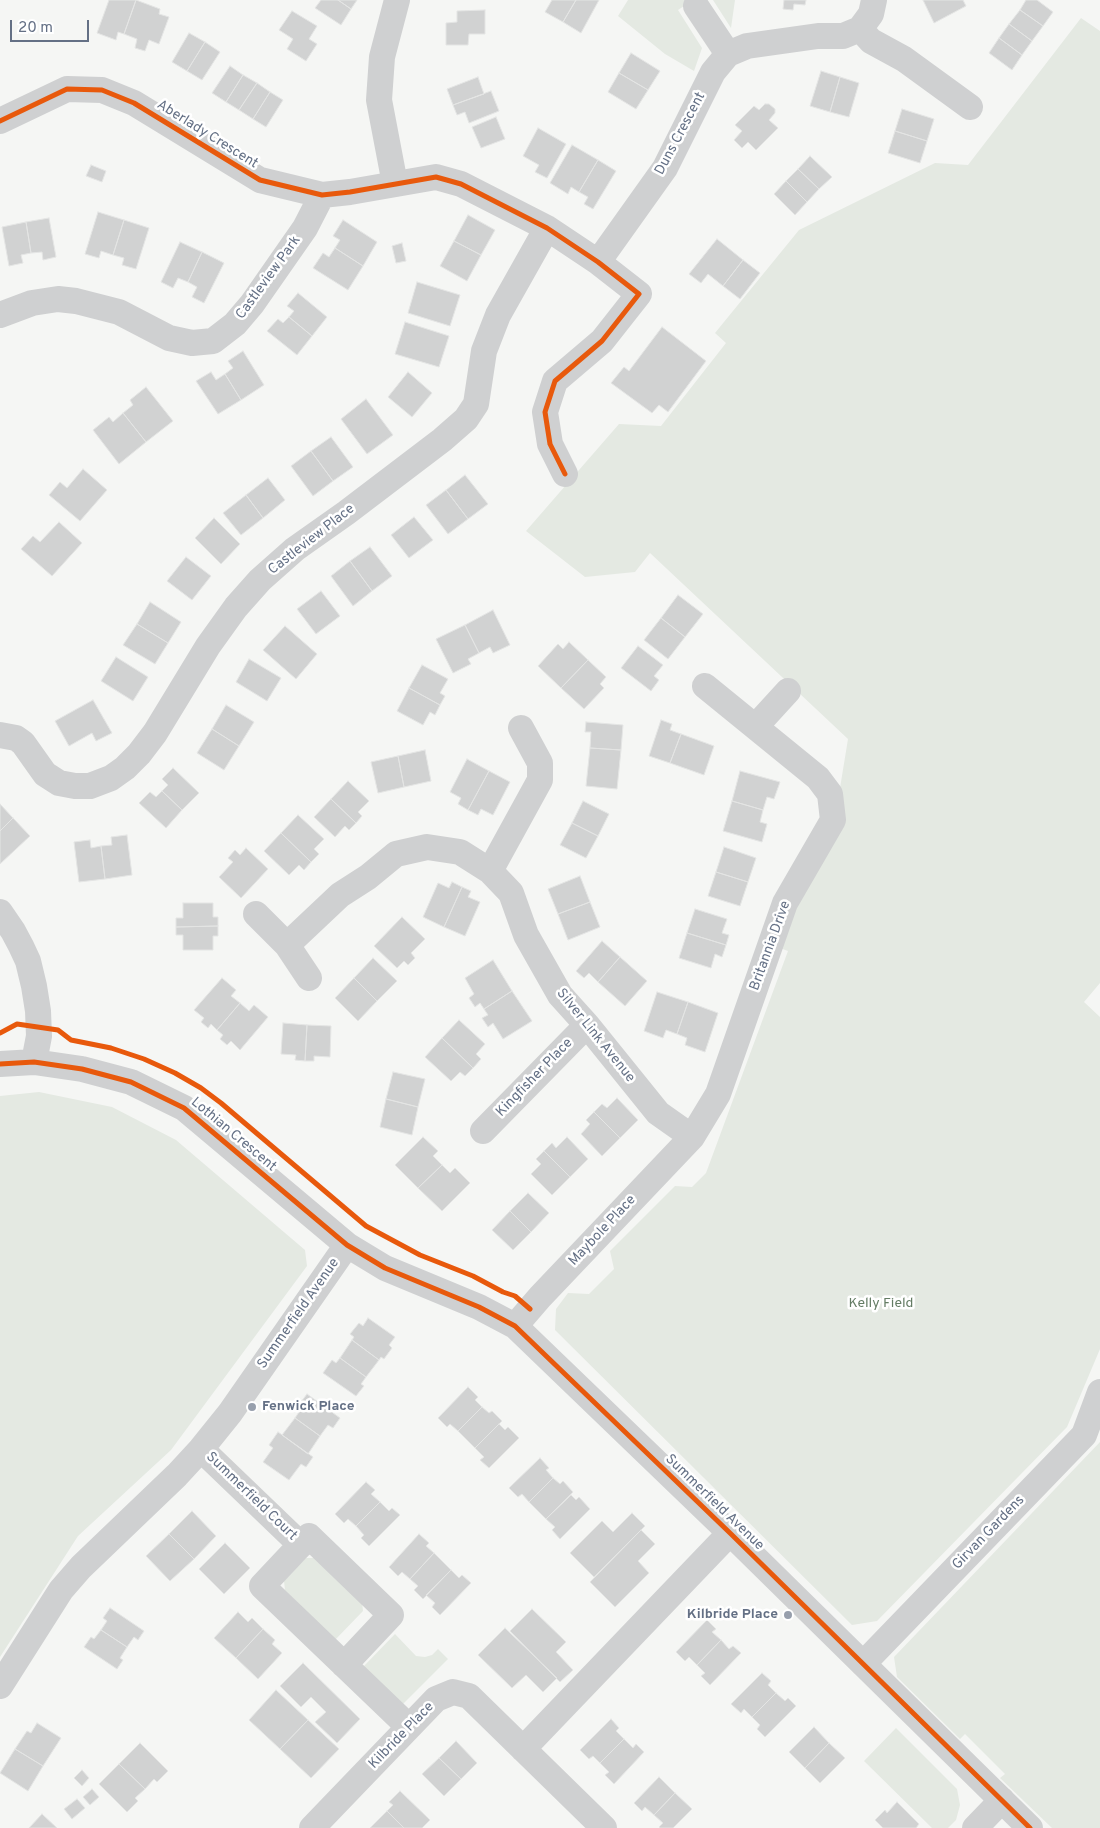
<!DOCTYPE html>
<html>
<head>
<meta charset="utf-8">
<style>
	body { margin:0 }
	#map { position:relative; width:1100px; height:1828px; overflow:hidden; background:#f5f6f4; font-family:Overpass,sans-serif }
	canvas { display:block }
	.scale { position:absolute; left:10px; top:20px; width:79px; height:22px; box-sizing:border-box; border:2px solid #647085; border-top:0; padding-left:6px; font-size:15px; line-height:18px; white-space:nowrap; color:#647085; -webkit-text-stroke:4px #fff; paint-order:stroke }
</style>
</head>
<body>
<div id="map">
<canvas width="1100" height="1828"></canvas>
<div class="scale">20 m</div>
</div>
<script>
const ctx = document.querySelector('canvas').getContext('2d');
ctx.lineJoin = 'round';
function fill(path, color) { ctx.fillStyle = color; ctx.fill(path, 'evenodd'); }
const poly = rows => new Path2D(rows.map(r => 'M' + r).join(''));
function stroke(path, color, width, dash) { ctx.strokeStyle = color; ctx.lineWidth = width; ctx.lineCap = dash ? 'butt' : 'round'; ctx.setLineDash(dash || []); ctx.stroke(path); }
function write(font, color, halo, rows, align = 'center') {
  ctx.font = font + ' Overpass,sans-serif'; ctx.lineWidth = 5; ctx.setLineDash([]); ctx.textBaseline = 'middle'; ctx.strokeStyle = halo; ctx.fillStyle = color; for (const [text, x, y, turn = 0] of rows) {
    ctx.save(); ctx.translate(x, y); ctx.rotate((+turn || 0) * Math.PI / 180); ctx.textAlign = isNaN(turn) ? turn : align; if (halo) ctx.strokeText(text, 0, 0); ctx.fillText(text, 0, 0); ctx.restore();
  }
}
const green = poly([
	[628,0,693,0,678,10,702,48,694,71,665,54,618,16],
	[713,0,735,0,731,28],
	[1081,18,1100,31,1100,983,1084,1002,1100,1017,1100,1349,1067,1427,877,1621,852,1625,555,1330,556,1309,568,1293,589,1294,614,1269,610,1251,675,1186,692,1187,706,1173,788,951,780,948,840,788,848,739,650,553,635,572,585,577,526,531,619,424,661,426,726,343,715,333,799,230,935,163,968,165],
	[39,1092,112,1107,176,1140,305,1250,307,1266,171,1450,78,1536,0,1657,0,1096],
	[1100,1442,1100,1828,1052,1828,1000,1778,1005,1774,965,1734,960,1739,897,1677,894,1657],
	[306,1558,318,1558,362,1602,363,1611,335,1640,285,1590,284,1581],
	[395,1634,416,1656,425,1657,432,1655,438,1649,448,1659,402,1705,363,1667],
	[896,1728,957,1789,960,1805,956,1820,948,1828,932,1828,864,1761]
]);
const building = poly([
	[109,0,136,0,124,34,118,32,116,40,97,33,109,0],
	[136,0,160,9,159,14,169,17,159,44,149,40,145,51,135,48,137,39,124,34,136,0],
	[321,0,338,0,351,9,341,25,315,8,321,0],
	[338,0,357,0,351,9,338,0],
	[552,0,576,0,563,22,545,12,552,0],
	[576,0,599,0,581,33,563,22,576,0],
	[784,0,806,0,805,5,794,4,793,10,783,9,784,0],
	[923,0,963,0,966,6,934,23,923,0],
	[1026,0,1037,0,1053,12,1043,26,1020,10,1026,0],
	[485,10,485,34,469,34,468,45,446,45,446,23,457,22,457,11,485,10],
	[1020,10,1043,26,1032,41,1009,24,1020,10],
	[292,11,317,26,309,39,317,44,306,61,287,49,293,39,279,30,292,11],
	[1009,24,1032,41,1022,55,999,38,1009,24],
	[189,33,205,42,187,71,172,62,189,33],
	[999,38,1022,55,1012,70,989,53,999,38],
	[205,42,220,52,202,80,187,71,205,42],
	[631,53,660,71,648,90,619,73,631,53],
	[230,66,243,75,226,102,212,93,230,66],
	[821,71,840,77,830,112,810,106,821,71],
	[619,73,648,90,636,109,608,92,619,73],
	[243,75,257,83,239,110,226,102,243,75],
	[478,77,484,94,453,105,447,89,478,77],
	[840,77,859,83,849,117,830,112,840,77],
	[257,83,270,92,253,119,239,110,257,83],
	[491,91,499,111,469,123,465,112,457,115,453,105,491,91],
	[270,92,283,100,266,127,253,119,270,92],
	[765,104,769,104,775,109,775,113,769,120,778,128,756,150,748,142,742,148,734,140,742,131,735,125,754,106,759,110,765,104],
	[902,109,934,119,927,141,895,131,902,109],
	[496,117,505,139,481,148,472,127,496,117],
	[538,128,566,144,547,178,535,172,539,165,523,156,538,128],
	[895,131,927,141,920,163,888,153,895,131],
	[572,145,598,160,579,192,571,187,568,194,550,183,572,145],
	[810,156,832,177,819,189,798,169,810,156],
	[598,160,616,171,593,209,584,204,588,197,579,192,598,160],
	[91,165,106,171,102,182,86,176,91,165],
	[798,169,819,189,807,202,786,181,798,169],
	[786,181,807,202,795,215,774,194,786,181],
	[98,212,124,220,113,255,101,251,99,258,85,254,98,212],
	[468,215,495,230,481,255,454,241,468,215],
	[49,218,56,257,43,260,42,252,31,253,26,222,49,218],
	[124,220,149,228,136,269,122,265,124,258,113,255,124,220],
	[343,220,377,242,363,266,335,248,340,240,333,236,343,220],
	[26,222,31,253,21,255,23,263,9,266,2,227,26,222],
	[717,239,743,260,723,286,708,274,701,283,689,274,717,239],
	[454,241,481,255,467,281,440,266,454,241],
	[180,242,202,252,188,282,178,278,173,288,161,282,180,242],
	[402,243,406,261,396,263,392,246,402,243],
	[335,248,363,266,348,290,313,268,323,253,329,257,335,248],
	[202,252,224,263,204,303,192,297,197,287,188,282,202,252],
	[743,260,760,273,740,299,723,286,743,260],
	[417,282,460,295,450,326,408,313,417,282],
	[298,293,327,317,312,336,289,317,294,311,287,306,298,293],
	[289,317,312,336,297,355,267,331,278,319,283,323,289,317],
	[405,322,449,336,439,367,395,354,405,322],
	[662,327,706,361,668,412,659,405,652,413,611,383,624,367,629,371,662,327],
	[243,351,264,385,241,400,225,374,233,368,228,361,243,351],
	[211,372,216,380,225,374,241,400,218,414,196,381,211,372],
	[408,372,432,393,412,417,388,397,408,372],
	[146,387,173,421,146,442,123,413,133,405,130,400,146,387],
	[366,399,393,435,367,454,341,419,366,399],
	[123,413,146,442,119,464,93,430,109,417,113,422,123,413],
	[331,437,353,467,333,481,311,451,331,437],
	[311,451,333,481,313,496,291,466,311,451],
	[83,469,107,490,80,521,49,495,60,482,67,488,83,469],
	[465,475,488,504,468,519,446,490,465,475],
	[268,478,285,500,263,518,246,495,268,478],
	[446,490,468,519,448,534,426,505,446,490],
	[246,495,263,518,241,535,223,513,246,495],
	[414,517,433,540,409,558,391,535,414,517],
	[214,518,240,544,221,564,195,538,214,518],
	[59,522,82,543,52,576,21,549,33,536,40,542,59,522],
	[370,547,392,576,372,591,350,561,370,547],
	[186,557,211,576,192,600,167,581,186,557],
	[350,561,372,591,353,606,331,576,350,561],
	[321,591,340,616,316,634,297,609,321,591],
	[678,595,703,614,685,637,661,618,678,595],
	[150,602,181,622,168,643,137,624,150,602],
	[493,610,510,645,493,653,490,647,479,653,465,625,493,610],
	[661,618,685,637,668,659,644,640,661,618],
	[137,624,168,643,155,664,123,645,137,624],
	[465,625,479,653,468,659,471,664,453,673,436,639,465,625],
	[285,626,317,654,296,679,263,650,285,626],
	[569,642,588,660,561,688,538,666,558,644,563,649,569,642],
	[638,646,663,665,654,676,659,680,651,691,621,668,638,646],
	[116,657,148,677,133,701,101,681,116,657],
	[249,659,281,678,267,701,236,682,249,659],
	[588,660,606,677,600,684,604,688,584,709,561,688,588,660],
	[422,665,448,679,440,693,445,696,440,705,409,688,422,665],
	[409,688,440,705,435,715,430,712,423,725,397,711,409,688],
	[93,700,112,733,96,741,92,733,69,746,55,721,93,700],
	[226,705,254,722,239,746,212,729,226,705],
	[661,720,672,724,670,730,681,734,670,763,649,756,661,720],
	[586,722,623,725,621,750,590,748,591,732,585,732,586,722],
	[212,729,239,746,224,770,197,753,212,729],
	[681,734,714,746,704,775,670,763,681,734],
	[590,748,621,750,617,789,586,786,590,748],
	[425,750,431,781,404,787,398,756,425,750],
	[398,756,404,787,378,793,371,762,398,756],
	[467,759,489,771,468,810,458,804,461,798,450,792,467,759],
	[173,768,199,793,182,810,162,791,168,785,162,779,173,768],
	[489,771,510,782,493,815,481,809,478,815,468,810,489,771],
	[740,771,780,782,774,799,767,797,763,810,732,801,740,771],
	[348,781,369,801,358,812,362,816,356,823,331,799,348,781],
	[162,791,182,810,166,828,139,803,150,792,156,797,162,791],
	[331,799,356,823,349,830,345,826,335,837,314,817,331,799],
	[583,801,609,814,598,836,572,823,583,801],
	[732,801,763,810,760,822,767,824,762,842,723,831,732,801],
	[0,804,13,818,0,831,0,804],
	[298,815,324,839,314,849,319,854,311,862,281,833,298,815],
	[13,818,30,836,0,864,0,831,13,818],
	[572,823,598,836,586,858,560,845,572,823],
	[281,833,311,862,304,870,299,865,289,875,264,851,281,833],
	[127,835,132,875,105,879,101,846,112,845,111,837,127,835],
	[90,840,91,848,101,846,105,879,79,882,74,842,90,840],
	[724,847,756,858,748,882,716,872,724,847],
	[246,848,268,869,241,898,219,877,233,862,228,858,235,850,240,855,246,848],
	[716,872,748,882,740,906,708,896,716,872],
	[580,876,590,902,558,914,548,889,580,876],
	[452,882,462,887,444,927,423,917,438,883,449,888,452,882],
	[462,887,471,891,468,897,480,902,465,936,444,927,462,887],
	[590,902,600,927,568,940,558,914,590,902],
	[183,903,213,903,213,917,218,917,218,926,176,927,176,918,183,918,183,903],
	[695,909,727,919,722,933,729,935,726,945,687,933,695,909],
	[402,917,425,939,411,953,415,958,408,965,404,961,397,968,374,946,402,917],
	[218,926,218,936,213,936,213,950,183,950,183,935,176,935,176,927,218,926],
	[687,933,726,945,722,957,715,954,711,968,679,958,687,933],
	[602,941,620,957,598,982,589,973,584,978,576,971,602,941],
	[620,957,647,981,625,1006,598,982,620,957],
	[373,958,397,981,377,1001,354,978,373,958],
	[493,960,512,991,484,1009,480,1003,475,1007,469,998,474,994,465,978,493,960],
	[222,978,236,990,231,996,240,1003,217,1030,211,1024,208,1028,201,1022,204,1018,194,1010,222,978],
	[354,978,377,1001,358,1021,335,998,354,978],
	[512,991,532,1021,503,1039,493,1023,488,1027,482,1018,488,1015,484,1009,512,991],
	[657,992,688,1002,677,1034,666,1030,663,1038,644,1031,657,992],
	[688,1002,718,1013,705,1052,685,1045,687,1038,677,1034,688,1002],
	[240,1003,249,1011,254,1005,268,1017,240,1050,231,1041,227,1045,220,1039,223,1035,217,1030,240,1003],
	[459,1020,485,1044,476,1054,481,1059,473,1068,442,1038,459,1020],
	[283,1023,307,1025,305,1061,295,1060,296,1055,281,1054,283,1023],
	[307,1025,331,1026,330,1057,314,1056,314,1061,305,1061,307,1025],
	[442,1038,473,1068,465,1076,460,1072,451,1081,425,1057,442,1038],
	[393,1072,425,1079,418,1107,386,1099,393,1072],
	[617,1098,638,1120,620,1138,594,1112,602,1104,607,1108,617,1098],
	[386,1099,418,1107,412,1135,380,1127,386,1099],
	[594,1112,620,1138,602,1156,581,1134,590,1124,586,1120,594,1112],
	[423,1137,438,1151,433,1156,442,1165,418,1188,395,1165,423,1137],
	[567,1137,588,1159,570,1177,544,1151,552,1143,556,1148,567,1137],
	[544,1151,570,1177,552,1195,531,1174,541,1164,536,1159,544,1151],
	[442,1165,450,1173,455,1168,470,1183,442,1211,418,1188,442,1165],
	[528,1193,549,1213,531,1232,510,1211,528,1193],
	[510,1211,531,1232,513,1250,492,1230,510,1211],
	[368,1318,395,1337,389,1345,392,1348,384,1359,381,1357,379,1360,352,1340,354,1337,350,1334,359,1323,363,1326,368,1318],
	[352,1340,379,1360,366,1377,340,1358,352,1340],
	[340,1358,366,1377,361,1384,364,1386,356,1396,323,1373,332,1360,336,1363,340,1358],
	[468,1387,478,1397,475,1400,482,1407,458,1431,450,1424,447,1427,438,1418,468,1387],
	[307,1394,340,1418,333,1428,328,1425,320,1436,295,1418,301,1409,298,1406,307,1394],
	[482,1407,489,1413,492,1411,502,1421,475,1448,458,1431,482,1407],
	[295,1418,320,1436,308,1454,282,1435,295,1418],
	[499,1424,505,1430,508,1427,519,1438,489,1468,480,1460,484,1457,475,1448,499,1424],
	[278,1432,313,1457,306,1467,301,1464,289,1480,263,1462,273,1448,269,1445,278,1432],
	[540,1458,549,1468,546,1470,553,1478,529,1502,522,1494,518,1497,509,1488,540,1458],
	[553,1478,560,1484,563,1481,573,1492,546,1519,529,1502,553,1478],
	[366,1482,375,1490,371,1494,380,1502,356,1526,348,1519,344,1523,335,1514,366,1482],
	[571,1495,576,1500,579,1497,590,1509,560,1539,552,1530,555,1527,546,1519,571,1495],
	[380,1502,389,1511,392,1508,400,1515,369,1546,361,1538,364,1535,356,1526,380,1502],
	[192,1511,216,1536,194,1559,169,1534,192,1511],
	[632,1513,645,1526,594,1577,570,1553,602,1521,613,1532,632,1513],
	[641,1530,655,1544,638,1561,649,1573,615,1607,590,1582,641,1530],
	[169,1534,194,1559,170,1581,146,1556,169,1534],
	[419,1534,429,1543,426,1546,434,1553,410,1579,402,1572,398,1576,389,1567,419,1534],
	[225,1543,250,1568,224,1594,199,1569,225,1543],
	[434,1553,451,1570,423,1599,414,1590,418,1586,410,1579,434,1553],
	[451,1570,459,1578,462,1575,471,1583,440,1615,432,1607,435,1603,426,1595,451,1570],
	[110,1608,144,1631,138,1640,134,1637,127,1647,101,1630,107,1621,103,1618,110,1608],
	[532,1609,566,1642,556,1652,573,1670,560,1682,510,1631,532,1609],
	[238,1612,248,1622,252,1618,263,1629,236,1658,214,1638,238,1612],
	[707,1620,716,1629,712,1632,721,1640,697,1665,689,1657,685,1661,676,1652,707,1620],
	[505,1628,557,1678,543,1692,526,1675,512,1688,478,1655,505,1628],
	[263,1629,275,1640,272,1644,282,1653,258,1679,236,1658,263,1629],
	[101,1630,127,1647,120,1658,123,1660,117,1669,84,1647,91,1637,94,1639,101,1630],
	[721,1640,729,1649,733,1646,741,1653,710,1685,701,1676,705,1673,697,1665,721,1640],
	[303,1663,360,1719,337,1743,315,1722,326,1712,311,1697,301,1707,280,1686,303,1663],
	[762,1673,771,1681,768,1685,776,1693,752,1717,744,1709,741,1713,731,1704,762,1673],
	[276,1690,308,1720,280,1749,249,1720,276,1690],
	[776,1693,785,1701,788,1698,796,1706,765,1737,757,1729,760,1725,752,1717,776,1693],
	[611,1719,619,1728,616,1731,624,1739,600,1763,593,1756,589,1759,580,1750,611,1719],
	[308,1720,339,1749,311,1778,280,1749,308,1720],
	[37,1723,61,1738,43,1766,15,1749,27,1731,31,1733,37,1723],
	[814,1727,829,1743,805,1768,789,1752,814,1727],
	[624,1739,633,1748,636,1744,644,1752,614,1784,605,1775,609,1772,600,1763,624,1739],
	[456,1741,477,1763,461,1779,439,1758,456,1741],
	[140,1743,168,1771,157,1782,154,1779,145,1789,119,1764,140,1743],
	[829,1743,845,1758,820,1783,805,1768,829,1743],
	[15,1749,43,1766,28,1791,0,1773,15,1749],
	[439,1758,461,1779,444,1796,422,1774,439,1758],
	[119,1764,145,1789,135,1798,138,1801,127,1812,99,1784,119,1764],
	[82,1770,89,1778,82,1786,74,1778,82,1770],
	[659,1777,675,1793,654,1815,645,1807,642,1811,634,1803,659,1777],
	[92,1789,99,1797,90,1805,83,1797,92,1789],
	[400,1791,430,1820,422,1828,404,1828,387,1811,393,1805,389,1802,400,1791],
	[675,1793,692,1809,673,1828,660,1828,659,1827,663,1823,654,1815,675,1793],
	[77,1799,85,1808,72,1819,64,1809,77,1799],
	[897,1802,919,1824,916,1828,883,1828,875,1820,885,1810,887,1813,897,1802],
	[387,1811,404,1828,370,1828,387,1811],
	[42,1814,57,1828,29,1828,42,1814]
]);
const minor = poly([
	[696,6,728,54],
	[860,29,871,41,904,59,970,107],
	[0,121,67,89,102,90,134,103,260,180,322,195,350,192,436,177,461,184,547,228,598,262,639,294,602,341,555,381,545,412,550,444,565,474],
	[395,184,379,100,382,57,397,0],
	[598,262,665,168,713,72,728,54,747,46,818,36,843,36,860,29,871,14,874,0],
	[0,315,32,303,58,299,76,301,119,312,169,338,192,343,213,341,235,324,252,304,305,228,322,195],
	[756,726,788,691],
	[0,735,16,738,23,743,45,774,59,783,75,786,90,786,111,778,125,768,139,754,155,733,208,646,236,607,260,580,295,549,346,513,442,440,466,419,476,404,484,351,498,315,547,228],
	[490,871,540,780,540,763,521,728],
	[0,912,13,931,21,946,28,961,34,986,38,1011,39,1036,34,1062],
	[256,914,287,945,309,978],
	[287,945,340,895,368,877,396,854,427,847,460,852,490,871,511,893,526,935,560,995,587,1025,658,1113,692,1137],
	[0,1064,34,1062,82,1069,131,1082,184,1108,347,1245,385,1268,479,1307,515,1326,730,1533,1030,1828],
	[483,1131,587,1025],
	[515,1326,540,1297,692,1137,718,1094,785,903,833,820,830,794,818,778,705,686],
	[201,1449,301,1545],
	[863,1664,1084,1435,1100,1392],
	[344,1665,391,1615,309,1536,262,1586,409,1727],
	[0,1686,61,1590,81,1567,177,1475,201,1449,230,1413,347,1245],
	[523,1749,730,1533],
	[312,1828,436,1699,453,1692,469,1696,604,1828],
	[975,1828,1002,1800]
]);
const cycleway = poly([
	[0,121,67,89,102,90,134,103,260,180,322,195,350,192,436,177,461,184,547,228,598,262,639,294,602,341,555,381,545,412,550,444,565,474],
	[0,1033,17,1024,58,1030,71,1040,111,1048,144,1059,175,1073,201,1088,221,1103,366,1226,420,1255,473,1276,503,1292,515,1296,530,1309],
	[0,1064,34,1062,82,1069,131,1082,184,1108,347,1245,385,1268,479,1307,515,1326,730,1533,1030,1828]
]);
const markers = [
	[252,1407,5,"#979fac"],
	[788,1615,5,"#979fac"]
];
const streetNames = [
	["Duns Crescent",681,134,-62],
	["Aberlady Crescent",207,135,32],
	["Castleview Park",269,278,-54],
	["Castleview Place",312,540,-38],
	["Britannia Drive",771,946,-70],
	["Silver Link Avenue",595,1036,51],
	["Kingfisher Place",535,1078,-46],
	["Lothian Crescent",233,1135,40],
	["Maybole Place",603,1231,-47],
	["Summerfield Avenue",299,1314,-55],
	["Summerfield Court",251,1497,44],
	["Summerfield Avenue",714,1503,44],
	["Girvan Gardens",989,1533,-46],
	["Kilbride Place",402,1736,-46]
];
const parkNames = [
	["Kelly Field",881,1304]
];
const poiNames = [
	["Fenwick Place",262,1407],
	["Kilbride Place",778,1615,"right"]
];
fill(green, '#e4e9e2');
fill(building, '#d1d2d2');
stroke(building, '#e4e5e4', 1);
stroke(minor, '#cfd0d1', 26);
stroke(cycleway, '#e8590c', 5);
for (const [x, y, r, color] of markers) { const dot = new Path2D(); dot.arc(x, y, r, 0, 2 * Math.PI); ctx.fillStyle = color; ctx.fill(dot); stroke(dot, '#fff', 2); }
write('14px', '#647085', '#fff', streetNames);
write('14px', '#647c64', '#fff', parkNames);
write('bold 14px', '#647085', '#fff', poiNames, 'left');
</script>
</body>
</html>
